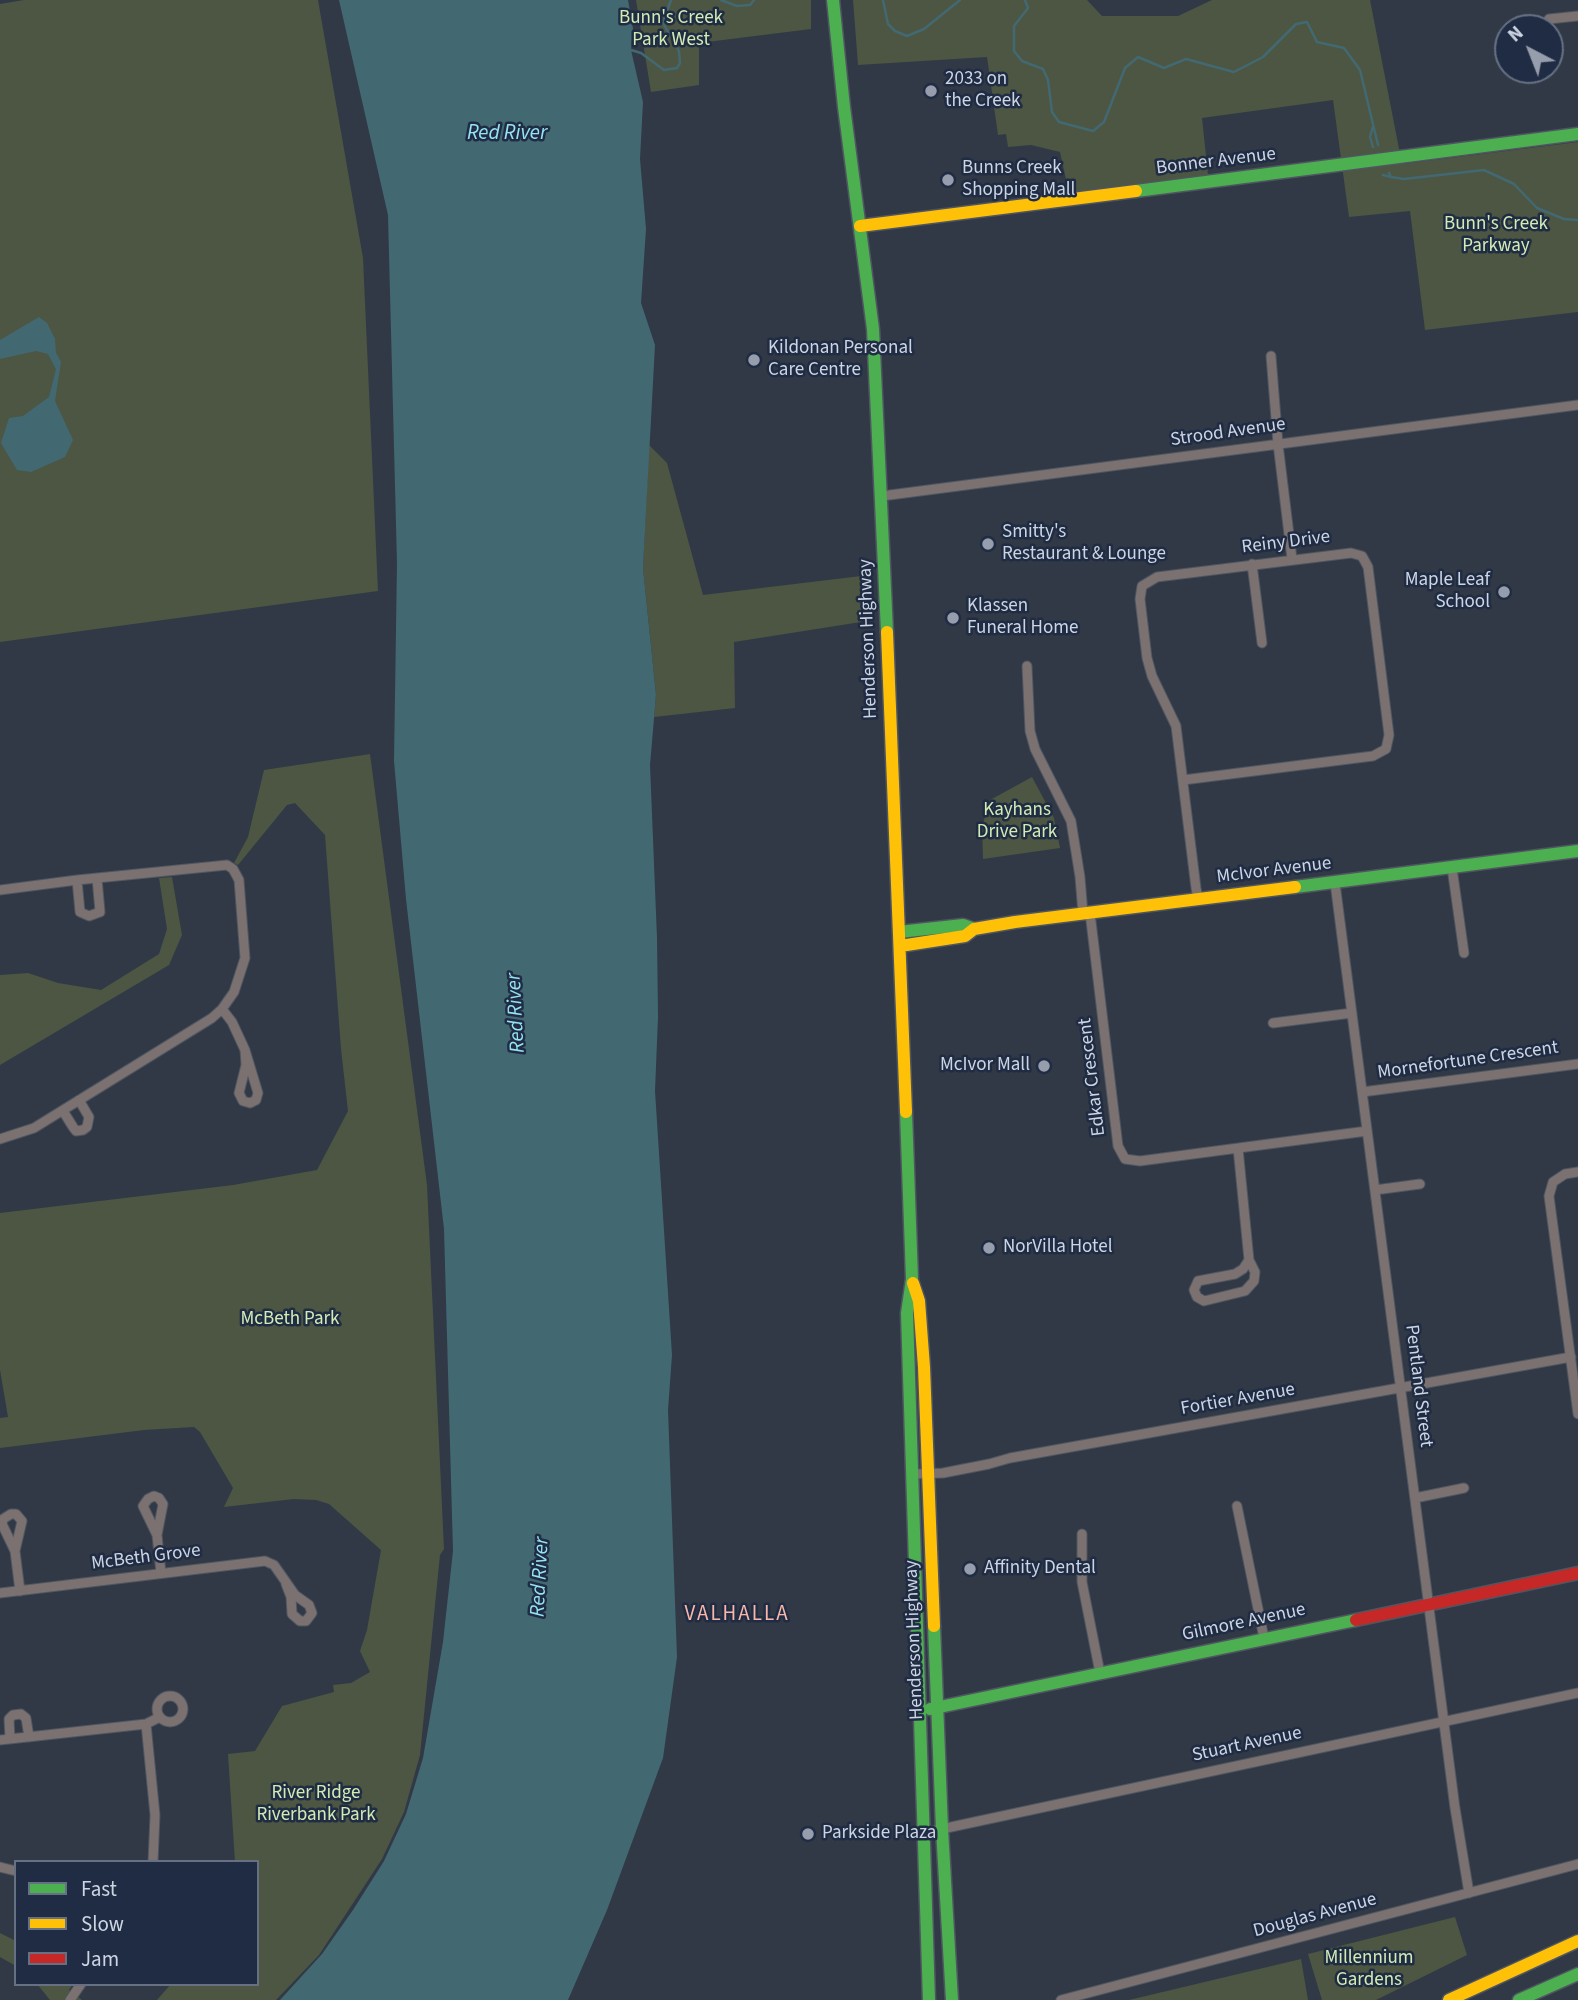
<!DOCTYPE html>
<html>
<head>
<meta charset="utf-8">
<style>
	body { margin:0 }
	#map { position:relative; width:1578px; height:2000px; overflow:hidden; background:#313946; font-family:"Source Sans 3",sans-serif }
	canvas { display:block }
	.legend { position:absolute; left:14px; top:1860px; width:245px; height:126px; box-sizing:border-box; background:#1f2c43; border:2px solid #657083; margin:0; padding:9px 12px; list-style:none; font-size:21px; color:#cdd5e4 }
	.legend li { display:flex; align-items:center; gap:14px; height:35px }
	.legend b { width:35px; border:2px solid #657083 }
	.north { position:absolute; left:1494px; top:14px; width:70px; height:70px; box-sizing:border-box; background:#1f2c43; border:2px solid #657083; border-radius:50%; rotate:318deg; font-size:19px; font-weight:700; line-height:28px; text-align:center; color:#cdd5e4 }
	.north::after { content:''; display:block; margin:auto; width:24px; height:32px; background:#969ead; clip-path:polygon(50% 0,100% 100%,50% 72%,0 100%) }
</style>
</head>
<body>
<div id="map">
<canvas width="1578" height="2000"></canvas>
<ul class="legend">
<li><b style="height:9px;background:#4caf50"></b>Fast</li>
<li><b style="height:9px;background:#ffc107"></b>Slow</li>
<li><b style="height:9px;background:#c62828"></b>Jam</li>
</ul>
<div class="north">N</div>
</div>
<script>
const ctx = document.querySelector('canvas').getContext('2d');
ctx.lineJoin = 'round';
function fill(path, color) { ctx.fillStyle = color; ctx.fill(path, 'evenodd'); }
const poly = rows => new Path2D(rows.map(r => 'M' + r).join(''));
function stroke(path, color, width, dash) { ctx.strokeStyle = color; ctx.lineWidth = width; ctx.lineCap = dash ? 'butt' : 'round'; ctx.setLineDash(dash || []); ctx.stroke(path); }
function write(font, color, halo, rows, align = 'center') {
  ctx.font = font + ' "Source Sans 3",sans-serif'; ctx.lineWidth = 5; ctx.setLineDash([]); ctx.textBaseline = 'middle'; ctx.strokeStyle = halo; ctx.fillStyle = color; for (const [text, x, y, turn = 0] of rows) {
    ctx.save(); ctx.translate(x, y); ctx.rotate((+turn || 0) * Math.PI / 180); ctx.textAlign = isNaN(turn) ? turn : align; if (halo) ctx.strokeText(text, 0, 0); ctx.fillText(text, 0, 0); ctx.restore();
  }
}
const green = poly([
	[24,0,318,0,363,258,378,591,0,642,0,4],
	[636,0,811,0,811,29,699,43,699,85,651,92],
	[853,0,1087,0,1102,16,1178,16,1212,0,1370,0,1402,164,1578,142,1578,312,1425,330,1410,211,1349,217,1333,100,1202,118,1208,175,1069,193,1060,152,1031,145,1008,147,1006,134,998,135,987,57,858,65],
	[649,445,667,463,703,595,861,576,861,622,734,642,735,708,654,717,656,695,643,568],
	[370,754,427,1185,444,1549,440,1555,420,1755,404,1812,382,1859,319,1955,276,2000,157,2000,171,1984,257,1984,257,1862,235,1862,228,1754,255,1751,282,1706,334,1692,333,1685,351,1683,370,1672,360,1651,367,1630,381,1550,329,1504,316,1500,294,1499,224,1507,233,1488,200,1432,194,1427,144,1430,0,1448,0,1418,8,1417,0,1370,0,1213,233,1185,317,1170,348,1111,341,1049,325,835,295,803,287,805,238,865,234,863,248,837,264,770],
	[1032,777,1054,818,1060,848,983,859,982,827,990,800],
	[172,877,182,935,169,965,0,1065,0,975,28,973,58,983,101,990,159,954,167,929,159,878],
	[1455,1917,1467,1955,1376,2000,1322,2000,1308,1954],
	[0,1933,16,1941,16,1966,0,1957],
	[1301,1959,1308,2000,1129,2000],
	[37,1984,73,1984,69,1990,82,2000,50,2000]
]);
const water = poly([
	[339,0,628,0,633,29,631,50,643,102,640,159,646,229,641,303,655,345,643,568,656,695,650,765,657,938,658,1017,655,1091,672,1355,668,1410,677,1657,663,1758,607,1910,568,2000,280,2000,322,1954,353,1910,384,1861,406,1814,423,1758,443,1642,453,1551,444,1229,406,899,394,761,397,563,388,215],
	[39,317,47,323,55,339,56,353,61,362,55,401,73,440,65,457,31,472,17,470,1,443,9,418,23,416,49,397,56,369,48,354,36,351,0,359,0,340]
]);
const stream = poly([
	[721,0,737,6,750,5,754,0],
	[883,0,888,24,895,31,907,36,924,29,960,0],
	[1025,0,1028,8,1014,26,1014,51,1022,61,1043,69,1048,80,1052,112,1059,122,1093,131,1104,122,1125,68,1138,57,1164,68,1186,59,1234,72,1263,57,1296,24,1307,22,1317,42,1344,48,1360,70,1378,145],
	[631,50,641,53,664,70,677,68,680,63,679,51,663,23,671,0],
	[1373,147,1370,137,1373,126],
	[1389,173,1391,177,1404,179,1484,170,1514,184,1537,208,1564,219,1578,220],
	[1383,175,1391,177]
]);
const street = poly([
	[1549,19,1578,16],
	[1271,356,1278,444,1292,559],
	[882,496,1578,405],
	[1252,564,1262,643],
	[1027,666,1030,731,1035,749,1071,821,1080,877,1083,914],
	[1183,780,1373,756,1386,749,1389,735,1368,567,1362,556,1351,553,1157,577,1142,586,1140,599,1147,658,1152,676,1176,726,1196,888,1198,899],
	[1452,868,1464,953],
	[77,880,80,912,89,916,100,912,97,878],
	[1335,883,1455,1808,1469,1893],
	[0,890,77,880,227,865,233,869,239,880,245,958,234,992,222,1009,212,1018,34,1128,0,1139],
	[1090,913,1118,1146,1125,1159,1140,1161,1367,1131],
	[222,1009,232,1022,245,1050,246,1065,239,1093,243,1101,250,1103,256,1100,258,1093,245,1050],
	[1273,1023,1352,1013],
	[1362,1092,1578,1064],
	[63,1111,73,1127,76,1131,83,1130,87,1127,89,1117,79,1100],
	[1238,1148,1249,1260,1255,1272,1254,1281,1245,1291,1204,1301,1197,1297,1194,1290,1198,1281,1235,1274,1243,1269,1249,1260],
	[1578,1172,1565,1174,1553,1182,1549,1196,1578,1414],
	[1375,1190,1420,1184],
	[912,1474,943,1473,989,1464,1010,1458,1571,1357],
	[1415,1498,1464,1488],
	[1237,1506,1264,1638],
	[1082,1534,1082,1582,1100,1673],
	[157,1535,143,1506,148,1499,154,1496,159,1498,163,1504,157,1535,161,1573],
	[15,1551,22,1521,16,1514,11,1514,3,1519,2,1524,15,1551,20,1591],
	[0,1593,265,1561,274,1565,295,1595,309,1605,312,1613,306,1621,300,1621,292,1614,291,1597,286,1584],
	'157 1709a13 13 0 1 1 26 0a13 13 0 1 1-26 0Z',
	[146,1724,155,1815,153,1862],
	[10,1739,9,1719,13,1715,21,1714,26,1718,29,1737],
	[0,1740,146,1724,160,1717],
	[923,1833,1578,1693],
	[0,1867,16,1871],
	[70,2000,81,1984],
	[1061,2000,1578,1864]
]);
const fast = poly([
	[833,0,844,107,873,329,887,632],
	[1136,191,1578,134],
	[1295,887,1578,851],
	[899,932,963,925,974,929],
	[906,1112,912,1279,907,1313,929,2000],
	[934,1626,942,1829,952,2000],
	[930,1709,1356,1620],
	[1519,2000,1578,1974]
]);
const slow = poly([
	[860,226,1136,191],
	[887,632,906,1112],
	[900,946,965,936,974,929,1015,922,1295,887],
	[913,1283,919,1301,924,1367,934,1626],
	[1449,2000,1578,1941]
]);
const jam = poly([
	[1356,1620,1578,1573]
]);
const markers = [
	[931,91,7,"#969ead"],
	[948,180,7,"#969ead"],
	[754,360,7,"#969ead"],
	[988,544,7,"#969ead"],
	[1504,592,7,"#969ead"],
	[953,618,7,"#969ead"],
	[1044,1066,7,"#969ead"],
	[989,1248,7,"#969ead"],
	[970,1569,7,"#969ead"],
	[808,1834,7,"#969ead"]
];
const parkNames = [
	["Bunn's Creek",671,19],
	["Park West",671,41],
	["Bunn's Creek",1496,225],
	["Parkway",1496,247],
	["Kayhans",1017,811],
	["Drive Park",1017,833],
	["McBeth Park",290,1320],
	["River Ridge",316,1794],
	["Riverbank Park",316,1816],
	["Millennium",1369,1959],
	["Gardens",1369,1981]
];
const poiNames = [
	["2033 on",945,80],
	["the Creek",945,102],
	["Bunns Creek",962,169],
	["Shopping Mall",962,191],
	["Kildonan Personal",768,349],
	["Care Centre",768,371],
	["Smitty's",1002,533],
	["Restaurant & Lounge",1002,555],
	["Maple Leaf",1490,581,"right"],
	["School",1490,603,"right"],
	["Klassen",967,607],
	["Funeral Home",967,629],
	["McIvor Mall",1030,1066,"right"],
	["NorVilla Hotel",1003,1248],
	["Affinity Dental",984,1569],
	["Parkside Plaza",822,1834]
];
const streetNames = [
	["Bonner Avenue",1216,162,-7],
	["Strood Avenue",1228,433,-8],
	["Reiny Drive",1286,543,-7],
	["Henderson Highway",869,639,-92],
	["McIvor Avenue",1274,871,-7],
	["Mornefortune Crescent",1468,1061,-8],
	["Edkar Crescent",1093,1077,-97],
	["Pentland Street",1418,1386,83],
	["Fortier Avenue",1238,1400,-10],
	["McBeth Grove",146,1558,-7],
	["Gilmore Avenue",1244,1623,-12],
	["Henderson Highway",915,1640,-92],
	["Stuart Avenue",1247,1745,-12],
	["Douglas Avenue",1315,1916,-15]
];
const waterNames = [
	["Red River",507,134],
	["Red River",517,1013,-93],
	["Red River",541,1577,-87]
];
const neighbourhoodNames = [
	["VALHALLA",737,1615]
];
fill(green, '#4c5643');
fill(water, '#426972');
stroke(stream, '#426972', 2.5);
stroke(street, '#4f5661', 11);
stroke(fast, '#4f5661', 15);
stroke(slow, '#4f5661', 15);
stroke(jam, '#4f5661', 15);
stroke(street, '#7a7170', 9);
stroke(fast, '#4caf50', 12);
stroke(slow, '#ffc107', 12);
stroke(jam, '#c62828', 12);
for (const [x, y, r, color] of markers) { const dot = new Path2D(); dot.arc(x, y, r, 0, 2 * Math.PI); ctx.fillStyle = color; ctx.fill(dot); stroke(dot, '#1f2c43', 2.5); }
write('19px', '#d2ecb4', '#1f2c43', parkNames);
write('19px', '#cdd5e4', '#1f2c43', poiNames, 'left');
write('19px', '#cdd5e4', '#1f2c43', streetNames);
write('italic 21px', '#96e3f3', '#1f2c43', waterNames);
ctx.letterSpacing = '2px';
write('21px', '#f9b7a9', '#1f2c43', neighbourhoodNames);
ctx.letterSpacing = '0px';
</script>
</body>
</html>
